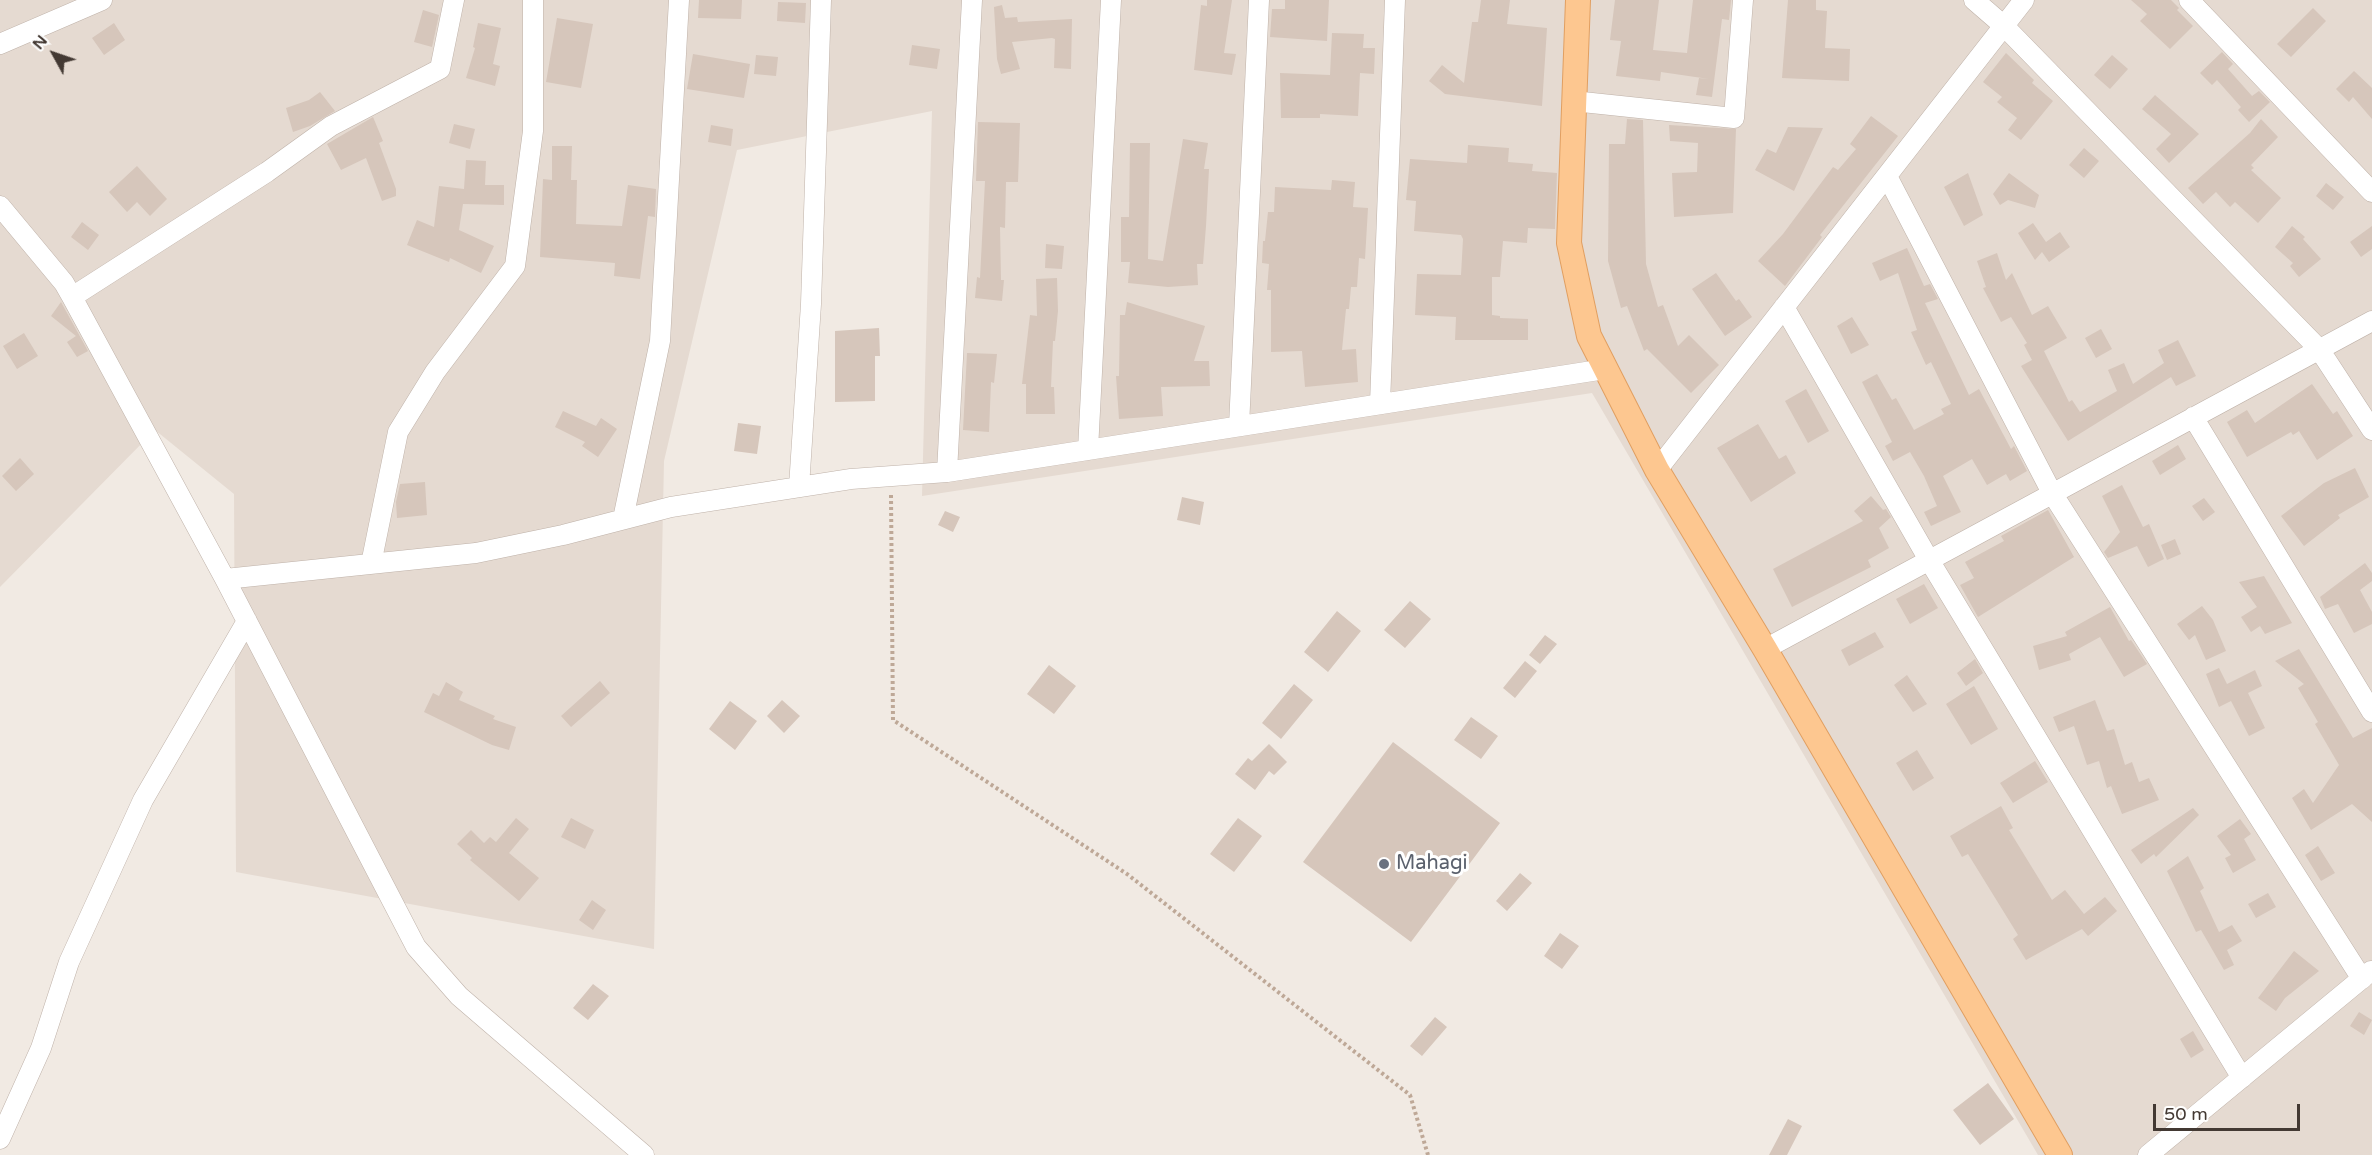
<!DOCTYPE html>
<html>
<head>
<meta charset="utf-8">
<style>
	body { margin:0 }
	#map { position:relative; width:2372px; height:1155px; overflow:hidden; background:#f1eae3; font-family:"Varela Round",sans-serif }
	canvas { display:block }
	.north { position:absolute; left:24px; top:24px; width:60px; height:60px; -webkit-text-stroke:4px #fff; paint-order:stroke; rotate:310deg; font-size:16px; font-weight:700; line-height:24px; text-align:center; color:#433933 }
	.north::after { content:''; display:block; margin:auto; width:21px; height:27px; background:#433933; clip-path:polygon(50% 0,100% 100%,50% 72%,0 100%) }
	.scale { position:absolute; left:2153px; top:1104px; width:147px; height:27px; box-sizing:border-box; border:3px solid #433933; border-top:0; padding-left:8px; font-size:18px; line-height:21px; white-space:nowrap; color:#433933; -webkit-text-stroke:4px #fff; paint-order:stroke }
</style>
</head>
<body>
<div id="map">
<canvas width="2372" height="1155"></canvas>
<div class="north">N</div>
<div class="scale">50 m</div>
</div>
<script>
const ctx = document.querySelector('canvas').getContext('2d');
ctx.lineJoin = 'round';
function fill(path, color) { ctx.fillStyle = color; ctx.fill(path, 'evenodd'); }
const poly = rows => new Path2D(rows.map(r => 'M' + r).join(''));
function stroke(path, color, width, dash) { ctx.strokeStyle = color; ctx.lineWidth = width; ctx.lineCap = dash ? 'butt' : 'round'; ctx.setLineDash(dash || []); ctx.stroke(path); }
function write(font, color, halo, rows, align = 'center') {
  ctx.font = font + ' "Varela Round",sans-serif'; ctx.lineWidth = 6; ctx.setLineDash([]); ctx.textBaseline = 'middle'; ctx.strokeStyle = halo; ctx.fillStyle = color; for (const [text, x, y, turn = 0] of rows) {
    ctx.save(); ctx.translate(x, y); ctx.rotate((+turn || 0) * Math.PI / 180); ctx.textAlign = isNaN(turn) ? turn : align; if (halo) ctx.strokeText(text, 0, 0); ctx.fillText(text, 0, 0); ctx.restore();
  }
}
const residential = poly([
	[0,0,2372,0,2372,1155,2038,1155,1592,393,922,496,932,111,737,150,664,461,654,949,236,872,234,494,155,430,0,587]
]);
const building = poly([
	[699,0,742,0,741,19,698,18],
	[1207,0,1232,0,1224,53,1236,54,1232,75,1194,70,1201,5,1207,6],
	[1285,0,1329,0,1327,41,1270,37,1272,9,1285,9],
	[1481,0,1510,0,1507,24,1547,28,1542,106,1445,94,1429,81,1442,65,1464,83,1472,22,1478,22],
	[1615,0,1659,0,1653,50,1687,53,1693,0,1731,0,1729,20,1722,19,1712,97,1696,95,1699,78,1709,79,1661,72,1660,81,1616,76,1621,41,1610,40],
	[1788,0,1816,0,1816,10,1827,11,1825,48,1850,49,1849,81,1782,78],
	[2131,0,2171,0,2179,8,2177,10,2193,26,2170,49,2140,21,2147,14],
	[778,2,806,3,805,23,777,21],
	[1002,5,1005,18,1017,17,1018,22,1072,19,1071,69,1054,68,1055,39,1052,38,1012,42,1020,69,1001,74,997,59,994,7],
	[2313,8,2326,21,2291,57,2277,44],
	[423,10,439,15,432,47,414,42],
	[557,18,593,24,581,88,546,82],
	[114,23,125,40,104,55,92,38],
	[478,23,501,28,493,64,500,66,495,86,466,78,475,48,473,47],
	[1332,33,1364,34,1363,48,1375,48,1374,74,1360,73,1358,116,1320,114,1320,118,1281,118,1280,73,1330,75],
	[912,45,940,49,937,69,909,65],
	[2222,52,2233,64,2228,69,2252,96,2259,91,2270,102,2249,122,2238,110,2241,107,2217,80,2212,85,2200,73],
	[2006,53,2034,80,2032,83,2053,101,2021,140,2008,130,2017,118,1997,102,2002,97,1983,82],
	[693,54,750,64,744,98,687,89],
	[756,55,778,57,776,76,754,74],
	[2112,55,2128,69,2110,89,2094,75],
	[2354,71,2372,88,2372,119,2353,97,2349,102,2336,89],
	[320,92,335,111,310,126,293,132,286,108,309,100],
	[2155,95,2199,134,2169,163,2156,149,2171,134,2142,109],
	[1871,116,1898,136,1820,235,1822,237,1785,286,1758,261,1783,234,1833,167,1838,170,1856,149,1850,144],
	[373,117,383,141,379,143,396,189,396,196,382,201,366,158,341,170,327,144],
	[1627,119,1643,120,1646,264,1658,307,1663,305,1678,346,1689,335,1719,365,1691,393,1647,349,1644,351,1627,306,1621,308,1608,261,1609,144,1625,144],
	[2261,119,2278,137,2251,165,2254,168,2251,170,2281,198,2258,223,2235,202,2230,207,2216,192,2203,204,2188,188,2250,133],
	[978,122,1020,123,1018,182,1006,182,1005,228,1000,227,1001,280,1004,280,1002,301,975,298,977,277,980,278,985,181,976,181],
	[454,124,475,129,470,149,449,143],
	[711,125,733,129,731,146,708,142],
	[1669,125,1736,129,1733,213,1674,217,1672,173,1697,172,1698,143,1670,141],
	[1788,127,1823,128,1794,191,1755,170,1767,149,1776,153],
	[1183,139,1208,143,1204,169,1209,169,1206,226,1203,264,1197,264,1198,285,1168,287,1128,283,1130,262,1121,262,1121,217,1129,217,1130,143,1150,143,1148,259,1163,261],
	[1468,145,1509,148,1508,162,1533,164,1532,171,1557,173,1555,229,1528,228,1527,243,1503,241,1500,277,1492,277,1492,315,1500,316,1500,318,1528,319,1528,340,1455,340,1456,317,1415,315,1417,274,1461,275,1463,239,1461,235,1414,231,1416,201,1406,200,1410,159,1467,163],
	[552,146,572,146,571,180,577,180,576,224,622,226,628,185,656,189,655,217,648,216,640,279,614,276,615,263,540,257,543,179,552,180],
	[2084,148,2099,161,2084,178,2069,165],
	[466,160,486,161,485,185,504,185,504,205,463,204,459,230,494,246,481,273,450,258,449,262,407,245,417,220,434,227,439,186,464,189],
	[137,166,167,199,150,216,137,202,127,212,109,192],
	[1968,173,1983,215,1964,226,1944,187],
	[2009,173,2039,195,2035,208,2008,200,2000,205,1993,194],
	[1332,180,1355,182,1353,207,1368,208,1365,259,1359,258,1357,287,1351,287,1349,309,1346,309,1342,350,1356,349,1358,382,1305,387,1302,351,1271,352,1271,290,1267,290,1269,264,1262,263,1263,241,1265,241,1268,212,1274,212,1275,187,1331,190],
	[2326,183,2344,197,2333,210,2316,196],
	[82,222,99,235,88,250,71,237],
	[2033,223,2046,242,2060,232,2070,247,2049,262,2042,252,2035,260,2018,233],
	[2292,226,2305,237,2303,239,2321,259,2299,277,2290,266,2293,263,2275,247],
	[2372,226,2372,249,2361,257,2350,242],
	[1046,244,1064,246,1062,269,1045,268],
	[1907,248,1924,286,1930,284,1938,299,1925,303,1969,395,1979,389,2011,449,2014,446,2027,471,2010,481,2006,474,1987,485,1972,459,1943,476,1961,512,1931,526,1924,512,1937,506,1924,476,1910,452,1893,461,1885,446,1892,442,1862,382,1877,374,1892,400,1896,398,1914,430,1944,414,1941,409,1951,404,1931,362,1926,365,1911,332,1917,330,1898,273,1880,281,1872,263],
	[1997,253,2006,280,2012,273,2032,315,2048,306,2067,338,2044,351,2069,402,2072,400,2080,412,2117,391,2108,370,2124,363,2133,384,2164,363,2158,350,2178,340,2196,376,2176,386,2171,377,2068,441,2021,366,2032,360,2024,345,2027,343,2011,317,2001,322,1983,288,1986,287,1977,261],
	[1716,273,1736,301,1739,299,1752,317,1725,336,1692,289],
	[1057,278,1058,311,1055,341,1053,341,1051,387,1054,387,1055,414,1026,414,1026,384,1022,384,1030,315,1037,316,1036,279],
	[61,302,88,351,77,357,67,342,76,336,51,316],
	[1127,302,1205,326,1194,361,1209,361,1210,386,1161,387,1163,416,1119,419,1116,376,1119,376,1120,315,1125,315],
	[1852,317,1869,345,1851,354,1837,326],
	[879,328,880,356,875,356,875,401,835,402,835,331],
	[2101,329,2112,349,2096,358,2085,338],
	[24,333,38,356,17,369,3,346],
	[967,353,997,354,994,383,991,382,989,432,963,430],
	[2312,384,2333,414,2337,411,2353,436,2317,460,2299,431,2293,435,2291,432,2247,457,2227,422,2247,410,2255,423],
	[1806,389,1829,431,1808,443,1785,401],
	[563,411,596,426,601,418,617,429,598,457,582,446,585,442,555,427],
	[738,423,761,426,757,454,734,451],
	[1758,424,1779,459,1786,455,1796,473,1751,502,1717,448],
	[2178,445,2186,459,2160,475,2152,461],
	[20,458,34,474,16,491,2,476],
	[2355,468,2369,497,2338,515,2340,518,2304,546,2281,516,2324,483],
	[425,482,427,515,397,518,396,502,400,484],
	[2122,485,2143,527,2149,524,2164,559,2148,567,2137,546,2108,558,2104,552,2120,532,2102,496],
	[1871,496,1883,510,1886,509,1891,517,1879,528,1889,548,1868,560,1871,567,1792,607,1773,569,1863,521,1854,511],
	[1182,497,1204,502,1200,525,1177,520],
	[2204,498,2215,512,2203,521,2192,506],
	[2048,510,2074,557,1978,617,1960,585,1974,578,1965,562,2004,541,2001,536],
	[945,511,960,517,953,532,938,525],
	[2175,539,2181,554,2167,560,2161,545],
	[2365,563,2372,573,2372,581,2360,590,2372,612,2372,624,2354,633,2338,604,2325,609,2320,597],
	[2264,576,2292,623,2265,634,2260,626,2251,632,2241,617,2257,607,2239,582],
	[1924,584,1938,608,1910,624,1896,599],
	[1410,601,1431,619,1405,648,1384,630],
	[2202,606,2213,620,2226,651,2206,660,2195,635,2189,640,2177,624],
	[2110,607,2129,641,2131,640,2147,664,2124,677,2100,637,2069,654,2071,660,2039,670,2033,646,2067,636,2065,632],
	[1337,611,1361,631,1328,672,1304,652],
	[1875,632,1884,647,1849,666,1841,650],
	[1545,635,1557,644,1540,664,1529,655],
	[2299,649,2353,738,2372,728,2372,822,2352,804,2311,830,2292,798,2304,789,2313,803,2339,765,2315,724,2318,722,2298,688,2304,684,2275,661],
	[1975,659,1983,673,1966,686,1957,673],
	[1525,661,1537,671,1515,698,1503,688],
	[1049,665,1076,686,1054,714,1027,694],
	[2219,668,2227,684,2255,670,2262,686,2248,693,2265,728,2249,736,2231,701,2219,707,2206,674],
	[1907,675,1927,704,1913,712,1894,685],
	[600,681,610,693,571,727,561,716],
	[446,682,463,692,459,700,495,716,493,719,516,727,509,750,492,745,424,712,433,693,439,696],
	[1294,684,1313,700,1281,739,1262,723],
	[1974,686,1998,729,1971,745,1946,704],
	[782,700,800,716,784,733,767,716],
	[2095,700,2107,731,2114,729,2125,765,2132,762,2139,782,2149,778,2159,800,2122,814,2111,786,2107,788,2099,761,2087,765,2074,726,2059,732,2053,717],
	[730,701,757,721,735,750,709,729],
	[1471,717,1498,736,1481,759,1454,740],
	[1393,742,1500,823,1411,942,1303,862],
	[1269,744,1287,762,1274,775,1269,771,1255,790,1235,774,1248,758,1252,761],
	[1917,750,1934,778,1913,791,1896,763],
	[2035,761,2048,782,2013,803,2000,783],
	[2001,806,2013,828,2009,830,2052,900,2065,890,2084,914,2105,897,2117,911,2088,936,2082,929,2026,960,2013,939,2018,935,1968,854,1962,857,1950,836],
	[2193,808,2199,815,2156,857,2154,854,2141,864,2131,850],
	[516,818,529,829,509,853,539,878,519,901,470,860,472,858,457,844,471,830,484,843,490,837,496,842],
	[571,818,594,830,585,849,561,837],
	[1238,818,1262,836,1234,872,1210,854],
	[2240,819,2251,834,2244,839,2256,860,2233,873,2225,858,2231,855,2217,836],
	[2318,846,2335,873,2321,881,2305,855],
	[2188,856,2204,888,2200,891,2219,932,2232,925,2242,941,2227,950,2234,965,2224,970,2201,930,2196,932,2167,871],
	[1520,873,1532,883,1507,911,1496,901],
	[2268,893,2276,907,2256,918,2248,904],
	[592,900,606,910,593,930,579,920],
	[1560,933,1579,946,1562,969,1544,956],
	[2294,951,2319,971,2285,998,2276,1011,2258,998],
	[593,984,609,996,588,1020,573,1008],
	[2359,1012,2372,1020,2364,1035,2350,1026],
	[1435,1017,1447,1027,1422,1056,1410,1046],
	[2193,1031,2204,1050,2191,1058,2180,1039],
	[1988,1083,2014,1119,1980,1145,1953,1110],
	[1788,1119,1802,1126,1787,1155,1769,1155]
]);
const path = poly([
	[891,495,893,720,1127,874,1410,1095,1428,1155]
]);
const minor = poly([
	[1974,0,2004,26,2319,349,2372,430],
	[2189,0,2372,192],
	[0,44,102,0],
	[1573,101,1734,118,1743,0],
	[1887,176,2052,493,2362,979],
	[0,206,64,283,72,297,225,579,416,947,459,996,644,1155],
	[72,297,267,172,331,126,440,69,454,0],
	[1784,307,1929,560,2242,1078],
	[1380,404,1395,0],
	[2193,417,2372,712],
	[1239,426,1259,0],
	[1088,450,1111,0],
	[1657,470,2024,0],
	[947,472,972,0],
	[799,487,811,304,821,0],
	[623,519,660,341,679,0],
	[371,564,398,432,435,372,515,266,533,131,533,0],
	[225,579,476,553,563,535,671,507,851,479,947,472,1605,369],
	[1765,649,2372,321],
	[0,1139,41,1048,69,962,143,800,247,621],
	[2148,1155,2371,971]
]);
const major = poly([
	[1578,0,1569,243,1589,336,1657,470,1765,649,2060,1155]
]);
const markers = [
	[1384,864,6,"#6b7280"]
];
const worshipNames = [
	["Mahagi",1396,864]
];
fill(residential, '#e5dad1');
fill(building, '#d6c6bb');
stroke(minor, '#bfb2a9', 21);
stroke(major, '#e19f61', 26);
stroke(path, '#bea897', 4, [3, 3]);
stroke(minor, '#fff', 20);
stroke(major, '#fdc790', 24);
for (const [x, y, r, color] of markers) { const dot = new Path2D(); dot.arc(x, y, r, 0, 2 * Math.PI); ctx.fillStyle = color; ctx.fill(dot); stroke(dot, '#fff', 2); }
write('20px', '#5b616d', '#fff', worshipNames, 'left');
</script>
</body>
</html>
